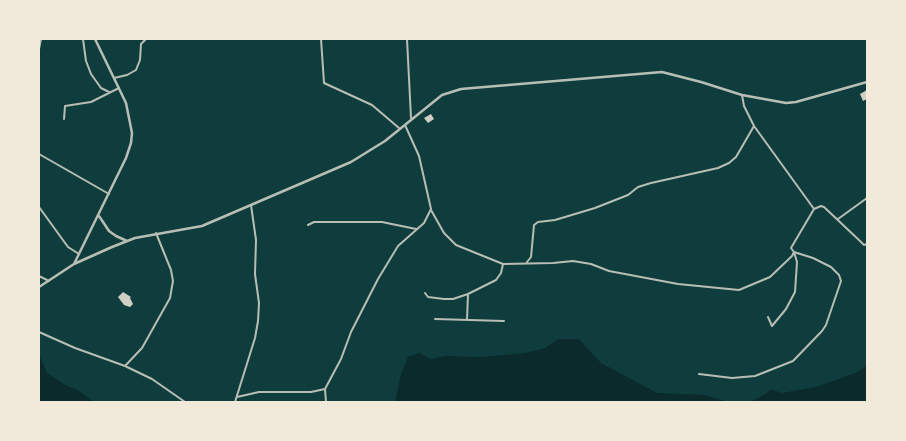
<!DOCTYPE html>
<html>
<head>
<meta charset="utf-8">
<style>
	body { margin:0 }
	#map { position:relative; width:906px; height:441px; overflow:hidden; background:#0f3d3e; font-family:Arial,sans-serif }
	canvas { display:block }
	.frame { position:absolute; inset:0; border:40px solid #f1e9da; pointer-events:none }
</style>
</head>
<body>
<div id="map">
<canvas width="906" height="441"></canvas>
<div class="frame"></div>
</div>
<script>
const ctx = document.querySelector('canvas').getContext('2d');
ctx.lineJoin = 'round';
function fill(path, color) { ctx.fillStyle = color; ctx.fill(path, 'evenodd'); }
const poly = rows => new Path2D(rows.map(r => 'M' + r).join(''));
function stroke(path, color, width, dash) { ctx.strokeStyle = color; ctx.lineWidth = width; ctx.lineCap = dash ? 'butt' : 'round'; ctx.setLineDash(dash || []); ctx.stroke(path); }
const water = poly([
	[558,339,579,339,601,363,657,393,705,395,727,402,395,402,401,374,408,357,419,353,431,359,445,356,480,357,525,353,545,348],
	[39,354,47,373,67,386,76,389,94,402,39,402],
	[867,366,867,402,750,402,766,394,770,389,782,393,816,387,855,373]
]);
const building = poly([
	[867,90,867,99,863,101,860,94],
	[431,114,434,119,428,123,424,118],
	[123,292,131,297,130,298,133,304,130,307,124,305,118,297]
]);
const minor = poly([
	[83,39,86,61,91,74,101,88,109,92],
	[321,39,324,83,372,105,399,128],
	[407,39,411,118],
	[39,49,41,39],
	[114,78,127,75,136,70,140,60,141,44,146,39],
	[742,95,744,106,754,126,814,209],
	[64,119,65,106,91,102,119,88],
	[39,154,109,194],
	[39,207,68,247,79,254],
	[814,209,821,206,824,207,860,241,864,245,867,244],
	[431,210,444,233,456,245,503,264],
	[838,219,867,198],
	[308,225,314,222,382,222,416,229],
	[527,262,531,257,534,225,538,222,555,220,595,208,628,195,638,187,651,183,718,168,729,163,736,157,754,126],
	[39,276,49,281],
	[425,293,428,297,444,299,453,299,468,294,496,280,501,273,503,264,553,263,573,261,591,264,609,271,678,284,739,290,770,277,792,256,794,252,791,248,814,209],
	[768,317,772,326,786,309,795,292,797,262,794,252],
	[435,319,504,321],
	[467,320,468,294],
	[39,332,75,348,125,366,152,379,185,402],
	[125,366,142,348,170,298,173,281,171,270,156,233],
	[699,374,732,378,755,376,793,361,822,331,826,325,841,281,839,275,831,267,813,258,794,252],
	[237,397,259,392,311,392,325,389],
	[235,402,255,338,258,321,259,303,255,274,256,240,251,205],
	[326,402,325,389,341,359,351,332,378,279,398,246,424,223,431,209,419,156,405,125]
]);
const tertiary = poly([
	[99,216,109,231,116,236,127,241],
	[74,264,126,158,131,143,132,133,126,103,95,39],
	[39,287,74,264,112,247,135,238,202,226,351,162,385,141,442,95,461,89,662,72,701,82,742,95,786,103,796,102,867,82]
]);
fill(water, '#0a2a2b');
fill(building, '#cfcfc3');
stroke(minor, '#b8beb3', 2);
stroke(tertiary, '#b8beb3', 2.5);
</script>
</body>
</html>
